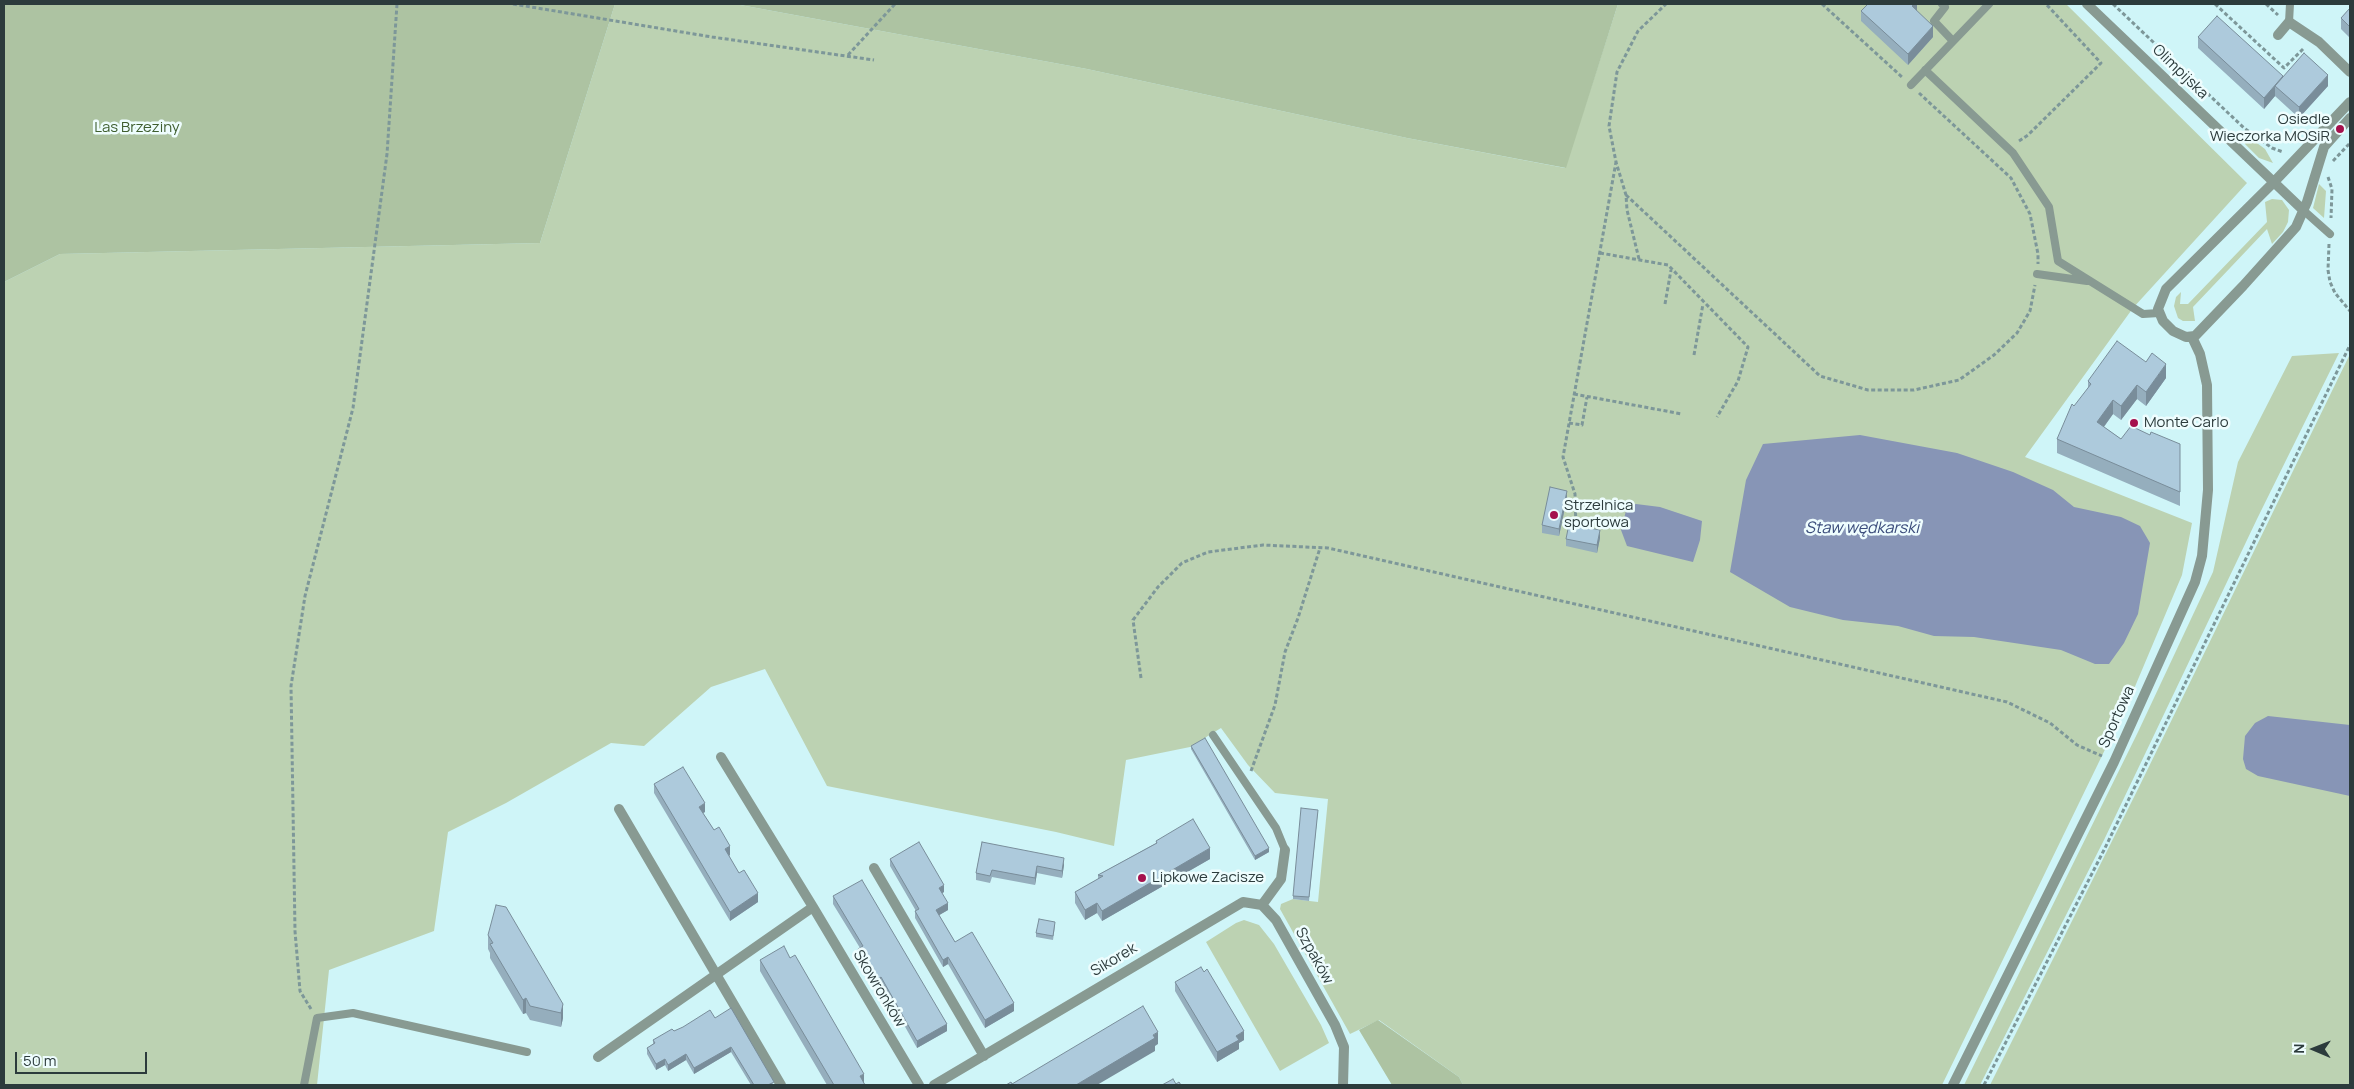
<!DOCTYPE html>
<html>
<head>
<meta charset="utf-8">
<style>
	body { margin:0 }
	#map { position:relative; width:2354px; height:1089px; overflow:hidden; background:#cff5f8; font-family:Manrope,sans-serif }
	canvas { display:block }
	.frame { position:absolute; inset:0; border:5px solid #2c3b3c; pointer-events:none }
	.north { position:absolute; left:2289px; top:1024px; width:50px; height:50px; -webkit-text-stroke:4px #eefdfe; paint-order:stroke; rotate:271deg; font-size:14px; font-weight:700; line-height:20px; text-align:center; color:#2c3b3c }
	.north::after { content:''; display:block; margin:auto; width:18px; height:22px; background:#2c3b3c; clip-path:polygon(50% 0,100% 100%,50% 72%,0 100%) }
	.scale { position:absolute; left:15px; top:1052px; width:132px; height:22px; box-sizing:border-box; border:2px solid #2c3b3c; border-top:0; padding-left:6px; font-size:15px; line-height:18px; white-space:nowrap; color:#2c3b3c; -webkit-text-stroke:4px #eefdfe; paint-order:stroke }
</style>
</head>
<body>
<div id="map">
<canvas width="2354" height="1089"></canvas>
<div class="frame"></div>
<div class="north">N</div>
<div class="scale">50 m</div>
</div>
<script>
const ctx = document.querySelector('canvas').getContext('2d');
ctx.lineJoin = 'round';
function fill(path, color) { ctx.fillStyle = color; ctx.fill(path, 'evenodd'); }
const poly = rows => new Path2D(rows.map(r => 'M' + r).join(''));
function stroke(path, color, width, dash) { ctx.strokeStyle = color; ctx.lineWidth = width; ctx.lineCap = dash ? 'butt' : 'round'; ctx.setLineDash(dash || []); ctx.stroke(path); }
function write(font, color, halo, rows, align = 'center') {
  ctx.font = font + ' Manrope,sans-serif'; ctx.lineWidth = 5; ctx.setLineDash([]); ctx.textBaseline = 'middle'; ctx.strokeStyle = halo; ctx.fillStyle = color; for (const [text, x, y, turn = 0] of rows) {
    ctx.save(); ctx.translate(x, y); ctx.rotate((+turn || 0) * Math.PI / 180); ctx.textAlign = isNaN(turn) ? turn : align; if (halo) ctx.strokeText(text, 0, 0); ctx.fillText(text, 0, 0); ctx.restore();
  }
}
const green = poly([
	[615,4,735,4,1087,69,1407,138,1565,168,1618,4,2066,4,2247,183,2133,308,2025,457,2192,523,2182,575,2131,696,1942,1085,1463,1085,1459,1077,1379,1020,1350,1034,1280,909,1281,904,1293,899,1318,902,1328,799,1275,793,1248,765,1221,728,1190,747,1126,760,1114,846,1056,832,827,786,765,669,711,687,644,746,611,743,506,803,448,832,434,931,329,970,317,1085,4,1085,4,282,60,254,540,243],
	[2242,132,2265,149,2273,163,2259,158,2245,144],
	[2319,184,2326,191,2324,218,2313,208],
	[2272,199,2282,200,2289,210,2288,222,2283,232,2272,244,2267,229,2193,307,2195,321,2183,321,2178,318,2174,306,2176,297,2181,292,2180,304,2188,304,2267,222,2265,202],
	[2339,353,2257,519,2104,840,1980,1085,1964,1085,2138,732,2213,572,2238,462,2292,356],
	[2350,354,2350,1085,1990,1085,2139,787],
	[1244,920,1259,925,1274,944,1321,1025,1329,1043,1280,1071,1206,942,1236,923]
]);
const forest = poly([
	[4,4,615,4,540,243,60,254,4,282],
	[735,4,1618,4,1566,168,1407,138,1087,69],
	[1378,1020,1459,1077,1463,1085,1392,1085,1359,1030]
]);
const water = poly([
	[1860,435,1957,453,2013,472,2053,490,2074,507,2121,517,2140,526,2150,543,2138,614,2124,643,2109,664,2095,664,2061,650,1974,637,1934,636,1898,626,1843,620,1790,607,1730,572,1746,480,1763,444],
	[1636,504,1660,507,1702,521,1700,540,1693,562,1627,546,1621,530,1627,507],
	[2268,716,2350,725,2350,796,2258,776,2246,769,2243,759,2245,736,2255,723]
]);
const path = poly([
	[513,4,712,37,874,60],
	[1822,4,1902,77],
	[2113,4,2244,128,2272,148,2283,152],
	[2215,4,2284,68,2304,48],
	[2266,4,2278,15],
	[848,55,895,4],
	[1919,93,2011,178,2030,214,2038,254,2038,264],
	[2019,141,2028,135,2101,63,2046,4],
	[2333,161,2350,143],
	[2328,177,2332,189,2331,218],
	[1626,195,1820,376,1868,390,1914,390,1959,380,1994,355,2017,333,2030,311,2035,285],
	[2329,244,2328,270,2330,282,2335,293,2350,311],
	[1600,253,1668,265,1748,347,1738,381,1717,417],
	[1639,259,1627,210,1626,195,1616,162,1609,126,1617,72,1638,31,1666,4],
	[1665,304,1671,270],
	[1694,355,1703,304],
	[1574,394,1682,414],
	[1569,423,1582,425,1587,397],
	[1576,529,1575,494,1563,457,1616,162],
	[1141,678,1133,620,1158,587,1182,563,1208,552,1263,545,1328,548,2007,702,2050,723,2077,745,2102,756],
	[1251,771,1275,705,1285,652,1298,618,1320,548],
	[311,1009,300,991,295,931,291,686,305,596,353,408,387,154,397,4],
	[1984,1085,2104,850,2350,345]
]);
const lane = poly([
	[1942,4,1945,7,1934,21,1952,40],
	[2289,22,2290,4],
	[1925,70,2013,153,2049,207,2058,261,2143,314,2159,313],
	[1911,85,1989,4],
	[2303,210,2330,234],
	[2037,274,2087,281],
	[1213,735,1276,828,1285,850],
	[304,1085,317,1018,353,1013,527,1052]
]);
const street = poly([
	[2087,4,2303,210],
	[2278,35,2289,22,2319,42,2350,72],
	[2350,102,2273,183,2166,289,2158,309,2163,321,2173,331,2186,337,2195,336,2243,286,2296,227,2307,202,2324,147,2350,118],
	[721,757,813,907],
	[619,809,781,1085],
	[874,868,984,1056],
	[1262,905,1281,879,1285,850],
	[598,1057,813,907,919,1085],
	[934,1085,1243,902,1262,905,1276,920,1335,1025,1344,1047,1343,1085],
	[1953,1085,2114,762,2195,582,2202,556,2208,490,2207,385,2200,354,2192,337]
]);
const wall = poly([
	[1917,4,1917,11,1933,37,1908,65,1861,21,1861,11],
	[2350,8,2350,38,2341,29,2341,18],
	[2198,37,2283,76,2328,86,2299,118,2275,96,2264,109,2198,48],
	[2166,378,2146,406,2137,399,2121,420,2113,414,2104,427,2121,439,2150,435,2180,444,2180,506,2057,453,2057,439,2088,388,2088,381],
	[1567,498,1559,536,1542,533,1542,525],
	[1600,538,1597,553,1566,546,1566,539],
	[1191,746,1269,852,1255,860,1191,749],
	[654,784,705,812,703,813,730,855,729,856,739,873,758,902,730,921,654,793],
	[1318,810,1309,901,1293,899,1293,896],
	[1156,841,1210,859,1102,921,1097,913,1085,920,1075,903,1075,892,1098,879,1098,875,1156,843],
	[982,842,1064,865,1062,878,1037,873,1035,885,992,877,990,883,976,880,976,873],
	[890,859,944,892,942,893,948,910,939,915,955,942,1014,1011,985,1028,948,964,943,967,915,918,915,911,916,911,890,866],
	[833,896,947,1031,917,1048,881,984,877,987,858,956,858,949,860,948,833,904],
	[1055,926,1053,940,1036,937,1036,933],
	[488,935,563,1004,563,1018,561,1027,530,1020,526,1013,523,1014,490,958,490,953,488,949],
	[760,960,864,1083,865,1085,827,1085,760,971],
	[1175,982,1244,1040,1239,1043,1239,1049,1217,1062,1175,991],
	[715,1018,774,1085,751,1085,731,1052,694,1074,686,1060,668,1071,665,1065,656,1070,647,1054,647,1048,653,1044,653,1040,674,1031]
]);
const shadedWall = poly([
	[1914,4,1917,4,1917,11,1912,6],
	[1933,26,1933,37,1908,65,1908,54],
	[2328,75,2328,86,2299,118,2299,107],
	[2283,76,2275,86,2275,96,2264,109,2264,98],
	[2166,364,2166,378,2146,406,2146,392],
	[2137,385,2137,399,2121,420,2121,406],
	[2113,400,2113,414,2097,436,2097,422],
	[1567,491,1567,498,1559,536,1559,529],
	[1600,530,1600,538,1597,553,1597,545],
	[705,803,705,812,699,815,699,807],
	[730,846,730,855,725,858,725,849],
	[1210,848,1210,859,1102,921,1102,911],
	[1269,848,1269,852,1255,860,1255,856],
	[1064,858,1064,865,1062,878,1062,871],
	[1037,866,1037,873,1035,885,1035,878],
	[944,885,944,892,939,895,939,888],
	[758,893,758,902,730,921,730,912],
	[948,903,948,910,936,917,936,910],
	[1097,903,1097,913,1085,920,1085,910],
	[948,957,948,964,943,967,943,960],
	[881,977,881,984,877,987,877,980],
	[526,998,526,1013,523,1014,523,1000],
	[1014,1003,1014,1011,985,1028,985,1020],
	[563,1004,563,1018,561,1027,561,1013],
	[947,1024,947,1031,917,1048,917,1041],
	[1244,1031,1244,1040,1239,1043,1239,1049,1217,1062,1217,1052,1236,1036],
	[1158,1032,1158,1044,1155,1046,1155,1051,1097,1085,1076,1085],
	[731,1047,731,1052,694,1074,694,1068],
	[686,1054,686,1060,668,1071,668,1065],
	[665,1059,665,1065,656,1070,656,1064],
	[864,1074,864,1084,860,1076]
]);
const building = poly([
	[1868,4,1914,4,1912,6,1933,26,1908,54,1861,11,1868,4],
	[2350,8,2350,27,2341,18,2350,8],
	[2217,16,2283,76,2264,98,2198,37,2217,16],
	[2304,53,2328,75,2299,107,2275,86,2304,53],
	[2117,341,2146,362,2152,353,2166,364,2146,392,2137,385,2121,406,2113,400,2097,422,2121,439,2131,426,2150,435,2151,432,2180,444,2180,492,2057,439,2072,404,2074,406,2091,384,2088,381,2117,341],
	[1550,487,1567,491,1559,529,1542,525,1550,487],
	[1569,524,1600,530,1597,545,1566,539,1569,524],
	[1205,738,1269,848,1255,856,1191,746,1205,738],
	[683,767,705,803,699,807,714,830,719,827,730,846,725,849,739,873,744,870,758,893,730,912,654,784,683,767],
	[1301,808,1318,810,1309,897,1293,896,1301,808],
	[1193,819,1210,848,1102,911,1097,903,1085,910,1075,892,1103,876,1098,875,1157,843,1156,841,1193,819],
	[919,842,944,885,939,888,948,903,936,910,955,942,972,932,1014,1003,985,1020,948,957,943,960,915,911,919,909,890,859,919,842],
	[982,842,1064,858,1062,871,1037,866,1035,878,992,870,990,876,976,873,982,842],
	[862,880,947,1024,917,1041,881,977,877,980,858,949,863,946,833,896,862,880],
	[496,905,506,907,563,1004,561,1013,530,1006,526,998,523,1000,490,944,493,943,488,935,496,905],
	[1039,919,1055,922,1053,936,1036,933,1039,919],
	[784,946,790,958,795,955,864,1074,860,1076,865,1085,834,1085,760,960,784,946],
	[1201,967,1204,972,1207,969,1244,1031,1236,1036,1239,1040,1217,1052,1175,982,1201,967],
	[1143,1006,1158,1032,1153,1035,1155,1038,1076,1085,1006,1085,1011,1082,1012,1084,1143,1006],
	[731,1008,774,1082,768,1085,754,1085,731,1047,694,1068,686,1054,668,1065,665,1059,656,1064,647,1048,655,1043,653,1040,672,1029,674,1031,683,1027,710,1010,715,1018,731,1008],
	[1173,1079,1176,1084,1179,1082,1181,1085,1162,1085,1173,1079]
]);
const markers = [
	[2340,129,5,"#a5114d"],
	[2134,423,5,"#a5114d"],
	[1554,515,5,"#a5114d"],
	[1142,878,5,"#a5114d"]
];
const streetNames = [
	["Olimpijska",2180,72,44],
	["Sportowa",2117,717,-66],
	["Szpaków",1314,956,61],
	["Sikorek",1114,960,-31],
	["Skowronków",879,989,59]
];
const poiNames = [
	["Osiedle",2330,120,"right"],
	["Wieczorka MOSiR",2330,137,"right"],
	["Monte Carlo",2144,423],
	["Strzelnica",1564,506],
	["sportowa",1564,523],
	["Lipkowe Zacisze",1152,878]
];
const parkNames = [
	["Las Brzeziny",137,128]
];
const waterNames = [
	["Staw wędkarski",1862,529]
];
fill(green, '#bcd2b2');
fill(forest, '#adc3a2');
fill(water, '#8795b6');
stroke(path, '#7d9799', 3, [4, 2.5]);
stroke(lane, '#889a92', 8);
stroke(street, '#889a92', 10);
fill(wall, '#95aebd');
fill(shadedWall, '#798d9a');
fill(building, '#adcadc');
stroke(building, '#798d9a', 1);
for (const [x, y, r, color] of markers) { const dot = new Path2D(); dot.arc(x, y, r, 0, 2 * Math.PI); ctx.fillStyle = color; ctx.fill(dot); stroke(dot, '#eefdfe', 2); }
write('15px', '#2c3b3c', '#eefdfe', streetNames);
write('15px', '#2c3b3c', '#eefdfe', poiNames, 'left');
write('15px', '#3f5e2f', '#eefdfe', parkNames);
write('italic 16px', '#3a4c7b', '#eefdfe', waterNames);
</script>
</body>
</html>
